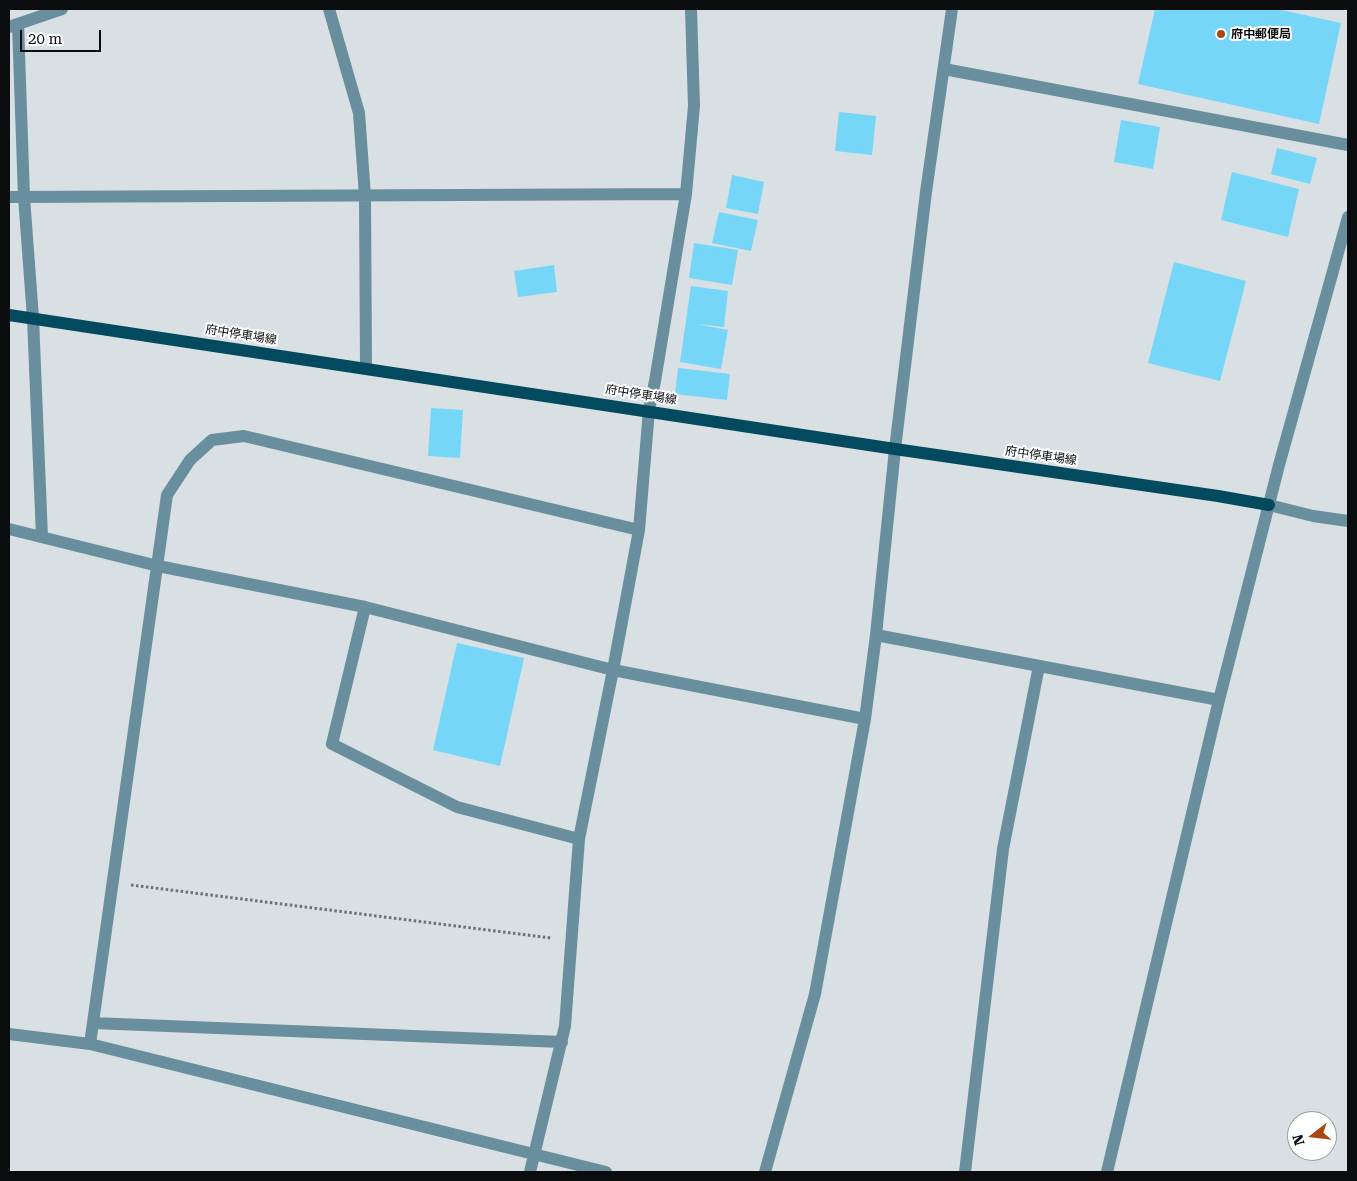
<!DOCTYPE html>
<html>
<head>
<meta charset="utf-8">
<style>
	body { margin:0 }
	#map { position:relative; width:1357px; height:1181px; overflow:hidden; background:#d8e0e3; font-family:"Roboto Serif",serif }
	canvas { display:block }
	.frame { position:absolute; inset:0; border:10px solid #0a0c0d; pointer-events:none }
	.north { position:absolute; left:1287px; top:1111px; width:50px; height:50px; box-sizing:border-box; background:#fff; border:1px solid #9d9e9e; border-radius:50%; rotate:254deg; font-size:14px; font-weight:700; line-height:20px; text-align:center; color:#0a0c0d }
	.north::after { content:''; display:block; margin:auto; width:18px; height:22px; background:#aa4712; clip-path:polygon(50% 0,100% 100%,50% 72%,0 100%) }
	.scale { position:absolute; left:20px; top:30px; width:81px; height:22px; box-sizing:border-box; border:2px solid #0a0c0d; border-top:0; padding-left:6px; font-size:15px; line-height:18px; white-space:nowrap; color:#0a0c0d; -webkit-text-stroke:4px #fff; paint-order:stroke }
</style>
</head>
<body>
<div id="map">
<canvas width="1357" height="1181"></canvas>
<div class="frame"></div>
<div class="north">N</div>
<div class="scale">20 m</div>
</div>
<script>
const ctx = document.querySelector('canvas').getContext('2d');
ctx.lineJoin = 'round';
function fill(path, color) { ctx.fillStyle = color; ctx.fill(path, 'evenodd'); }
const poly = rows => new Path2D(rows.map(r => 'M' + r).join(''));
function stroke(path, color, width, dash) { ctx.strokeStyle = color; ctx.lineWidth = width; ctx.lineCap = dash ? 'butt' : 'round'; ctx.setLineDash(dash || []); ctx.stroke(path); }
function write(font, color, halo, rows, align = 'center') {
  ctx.font = font + ' "Roboto Serif","Noto Sans JP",serif'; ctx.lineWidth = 4; ctx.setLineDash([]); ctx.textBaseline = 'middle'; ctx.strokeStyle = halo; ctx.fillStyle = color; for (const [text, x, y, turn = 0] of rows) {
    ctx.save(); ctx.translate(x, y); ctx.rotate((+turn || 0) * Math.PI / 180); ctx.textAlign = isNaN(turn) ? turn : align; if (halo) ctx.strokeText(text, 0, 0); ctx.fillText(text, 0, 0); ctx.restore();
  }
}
const building = poly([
	[1155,9,1277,9,1341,23,1319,124,1138,84],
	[839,112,876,116,872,155,835,151],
	[1121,120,1160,127,1153,169,1114,162],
	[1277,148,1317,158,1310,184,1271,174],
	[1232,172,1299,189,1288,237,1221,220],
	[732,175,764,182,758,214,726,208],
	[719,212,758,220,751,251,712,243],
	[694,243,738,250,732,285,689,278],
	[1174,262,1246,281,1220,381,1148,363],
	[554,265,557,292,518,297,514,271],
	[691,286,728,291,724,327,696,324,728,330,721,369,680,362],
	[678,368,730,374,727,400,675,394],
	[431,408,463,410,460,458,428,456],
	[457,643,524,658,500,766,433,750]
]);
const path = poly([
	[131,885,551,938]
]);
const minor = poly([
	[329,9,359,113,365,196,366,368],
	[18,24,24,197,33,318,42,537],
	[9,27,62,9],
	[944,69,1348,145],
	[9,197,686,194],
	[1269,505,1313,516,1348,521],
	[9,529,158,566,365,607,613,670,865,719],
	[365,607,332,744,457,807,579,839],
	[876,635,1219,700],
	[93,1023,562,1042],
	[9,1034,90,1044,606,1172],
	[90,1044,167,495,190,460,212,440,244,436,639,530],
	[530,1172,565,1026,579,839,613,670,639,530,649,410,655,381,686,194,694,106,691,9],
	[765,1172,815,994,865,719,876,635,895,449,926,192,952,9],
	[965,1172,1003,849,1039,666],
	[1107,1172,1219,700,1279,465,1348,217]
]);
const major = poly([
	[9,315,895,449,1218,496,1269,505]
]);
const markers = [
	[1221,34,5,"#aa4712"]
];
const poiNames = [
	["府中郵便局",1231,34]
];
const streetNames = [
	["府中停車場線",241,335,9],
	["府中停車場線",641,395,9],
	["府中停車場線",1041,456,8]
];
fill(building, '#76d6f8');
stroke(path, '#6c7173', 3, [2.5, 2.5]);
stroke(minor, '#698e9d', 12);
stroke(major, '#034a5e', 12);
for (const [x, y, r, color] of markers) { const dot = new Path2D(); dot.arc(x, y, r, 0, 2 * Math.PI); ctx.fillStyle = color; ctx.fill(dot); stroke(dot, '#fff', 2); }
write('bold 12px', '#0a0c0d', '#fff', poiNames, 'left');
write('12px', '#0a0c0d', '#fff', streetNames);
</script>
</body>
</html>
